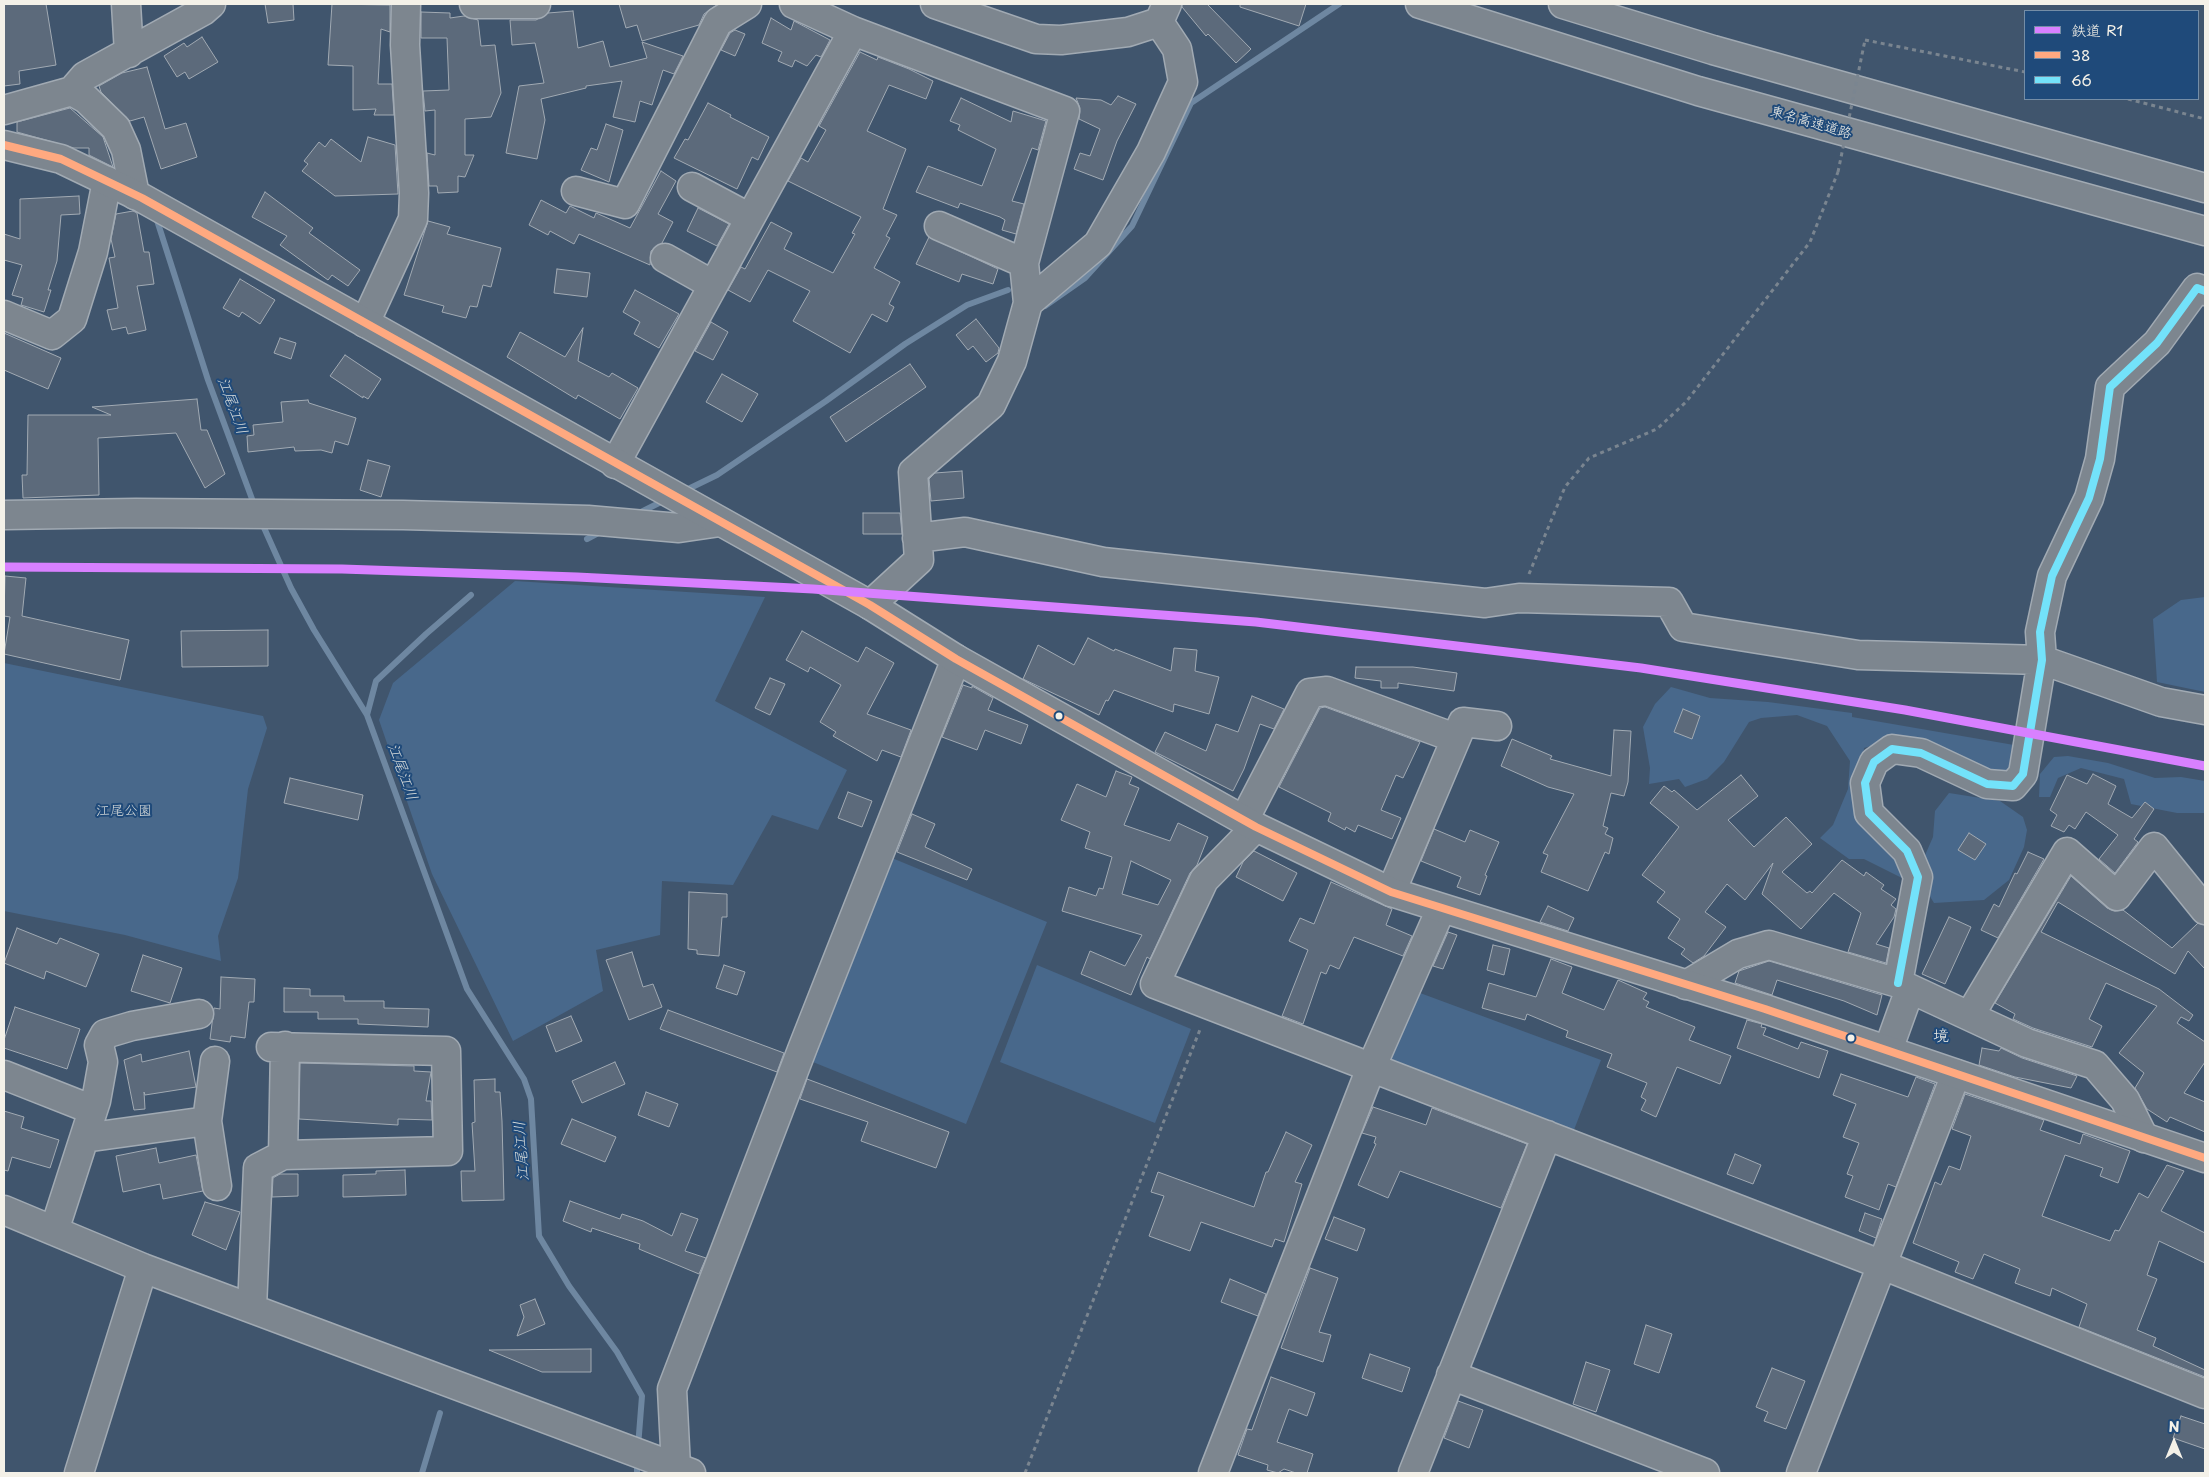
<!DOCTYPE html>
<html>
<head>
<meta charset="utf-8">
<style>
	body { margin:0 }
	#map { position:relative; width:2209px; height:1477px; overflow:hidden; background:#40556d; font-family:"Playpen Sans","Klee One",sans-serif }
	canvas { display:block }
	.frame { position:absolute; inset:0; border:5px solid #f4f1e8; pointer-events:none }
	.legend { position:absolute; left:2024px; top:10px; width:175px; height:90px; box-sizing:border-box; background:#1f4a7a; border:1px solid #748da6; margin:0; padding:6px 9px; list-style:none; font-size:15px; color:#f4f1e8 }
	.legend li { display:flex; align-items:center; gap:10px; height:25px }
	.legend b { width:25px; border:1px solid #748da6 }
	.north { position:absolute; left:2149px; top:1417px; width:50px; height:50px; -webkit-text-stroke:4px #1f4a7a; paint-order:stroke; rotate:0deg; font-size:14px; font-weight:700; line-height:20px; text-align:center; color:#f4f1e8 }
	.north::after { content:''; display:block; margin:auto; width:18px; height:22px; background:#f4f1e8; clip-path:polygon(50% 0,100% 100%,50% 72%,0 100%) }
</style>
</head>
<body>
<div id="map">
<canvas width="2209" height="1477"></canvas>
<div class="frame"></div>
<ul class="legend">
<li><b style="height:6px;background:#d880ff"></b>鉄道 R1</li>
<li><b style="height:6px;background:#ffa980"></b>38</li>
<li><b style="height:6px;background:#73e2fa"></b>66</li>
</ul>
<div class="north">N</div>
</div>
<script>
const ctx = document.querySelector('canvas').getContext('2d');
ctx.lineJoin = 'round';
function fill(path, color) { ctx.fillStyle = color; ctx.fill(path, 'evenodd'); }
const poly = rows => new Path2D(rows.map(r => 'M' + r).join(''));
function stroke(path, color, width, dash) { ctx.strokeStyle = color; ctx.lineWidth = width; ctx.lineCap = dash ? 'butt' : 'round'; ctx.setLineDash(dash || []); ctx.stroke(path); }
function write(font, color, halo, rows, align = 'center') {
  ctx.font = font + ' "Playpen Sans","Klee One",sans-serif'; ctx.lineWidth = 4; ctx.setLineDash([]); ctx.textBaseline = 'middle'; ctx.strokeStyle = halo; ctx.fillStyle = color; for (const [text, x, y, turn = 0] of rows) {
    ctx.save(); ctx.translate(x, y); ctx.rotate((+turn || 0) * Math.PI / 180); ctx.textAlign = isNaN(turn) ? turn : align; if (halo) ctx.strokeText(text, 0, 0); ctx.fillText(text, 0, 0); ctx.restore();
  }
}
const green = poly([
	[515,581,765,597,715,701,847,770,818,830,772,815,733,885,662,881,660,935,596,950,603,991,513,1041,432,874,379,720,393,683],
	[2205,597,2205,692,2157,682,2153,619,2181,600],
	[4,663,263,716,267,728,248,789,238,878,218,936,221,961,125,935,4,911],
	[1671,687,1710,698,1768,702,1852,713,1852,717,2014,745,2019,769,2016,783,1896,739,1864,748,1860,788,1908,870,1906,880,1864,859,1849,859,1820,838,1833,825,1848,789,1850,761,1827,726,1797,715,1761,718,1749,722,1724,762,1707,779,1685,787,1679,779,1649,784,1650,768,1643,727,1655,704],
	[2068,756,2108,763,2155,778,2181,777,2205,781,2205,813,2177,813,2131,804,2124,779,2081,768,2058,778,2050,797,2039,797,2040,774,2054,757],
	[1949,793,2000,801,2023,817,2027,830,2024,847,2009,880,1984,900,1934,903,1923,885,1922,862,1933,837,1935,811],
	[892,858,1047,922,966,1124,808,1060],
	[1037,965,1191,1029,1155,1123,1000,1062],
	[1412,990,1601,1060,1572,1135,1387,1063]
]);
const stream = poly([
	[155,214,208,380,255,507],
	[1045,306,1085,278,1132,226,1191,103,1339,4],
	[682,492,717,475,826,401,905,344,967,305,1008,290],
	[635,515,667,499],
	[261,521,291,588,314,630,367,715,467,989,524,1079,531,1099,539,1236,569,1286,617,1352,642,1396,638,1447],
	[587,539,602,531],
	[367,715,376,681,426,634,471,595],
	[422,1473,440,1413],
	[637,1473,637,1460]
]);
const building = poly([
	[4,4,46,4,56,65,19,71,20,84,4,86,4,4],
	[265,4,293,4,294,20,268,23,265,4],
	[332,4,390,5,390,32,381,29,378,84,392,84,394,115,374,115,376,109,353,110,353,66,328,65,332,4],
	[619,4,718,4,704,14,699,25,642,41,637,25,626,28,619,4],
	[1182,4,1207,4,1251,49,1236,63,1208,34,1206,36,1182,7,1182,4],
	[1240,4,1306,4,1299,26,1240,7,1240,4],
	[573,11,578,48,603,41,610,67,647,58,642,42,683,56,674,74,663,70,652,105,640,101,635,122,613,117,622,81,586,86,586,88,541,99,545,120,537,159,506,153,519,86,544,83,535,43,512,45,510,20,536,20,548,13,573,11],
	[421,12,450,13,450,18,464,16,478,20,481,46,495,45,501,93,491,117,465,119,465,155,474,155,465,177,458,176,458,192,438,193,437,186,429,186,427,153,435,155,435,110,425,111,423,91,449,90,447,38,421,38,421,12],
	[771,18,791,30,794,21,830,40,821,57,816,55,807,66,795,60,792,67,778,61,782,52,762,43,771,18],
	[735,30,745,34,735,56,721,50,730,33,735,30],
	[202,37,218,62,189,79,185,72,177,77,164,56,184,43,187,47,202,37],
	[860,52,877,60,878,57,909,69,933,81,926,99,889,85,867,131,906,149,883,209,897,215,886,236,890,238,874,268,900,282,889,304,894,307,887,322,872,314,850,353,793,321,810,291,768,270,750,302,728,290,741,267,745,269,771,222,792,233,784,249,833,273,855,234,852,233,861,217,788,181,801,158,808,162,826,130,819,126,860,52],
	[147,67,165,129,186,123,197,157,161,169,144,117,130,121,101,92,99,86,122,73,147,67],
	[1118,96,1136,104,1117,141,1103,180,1074,169,1080,153,1090,156,1100,129,1079,119,1080,108,1076,98,1101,100,1111,105,1118,96],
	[961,98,1011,122,1013,111,1046,121,1038,150,1032,148,1012,201,1024,204,1016,234,1002,230,1005,220,1000,217,960,203,958,208,916,192,928,166,982,186,996,149,958,130,960,125,950,121,961,98],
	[708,103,731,115,730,117,769,137,758,160,752,157,737,189,674,158,685,139,688,140,708,103],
	[70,108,103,137,113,167,89,155,89,148,74,148,17,132,17,122,70,108],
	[606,124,623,130,609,182,581,170,591,148,597,150,606,124],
	[368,137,395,145,398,194,335,196,302,171,308,164,304,161,319,142,325,147,331,139,361,162,368,137],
	[661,171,676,181,658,214,673,222,662,243,651,251,650,265,579,234,574,244,550,231,548,235,529,225,541,200,566,213,570,206,594,218,596,213,630,228,661,171],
	[265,192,313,228,309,233,360,270,348,286,332,275,328,280,280,245,287,236,252,217,265,192],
	[79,196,80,214,61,215,57,261,48,290,51,290,44,312,21,305,23,298,12,295,22,265,4,260,4,234,20,239,20,199,79,196],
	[698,208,729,224,717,246,687,231,698,208],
	[133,211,137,213,144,252,149,252,154,284,137,286,146,330,128,334,126,327,112,330,107,310,118,308,109,258,115,257,111,239,116,214,133,211],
	[428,221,450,227,447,234,501,248,491,287,483,285,477,307,470,306,466,318,442,312,444,306,404,295,428,221],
	[929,237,998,269,993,284,962,274,959,282,916,264,929,237],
	[557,269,590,273,587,297,554,293,557,269],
	[240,279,275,300,260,324,242,312,239,317,223,308,240,279],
	[635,290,679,314,659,348,634,334,640,322,623,312,635,290],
	[976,319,999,348,998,353,986,362,973,346,968,350,956,335,976,319],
	[711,322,728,332,713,360,695,351,711,322],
	[583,328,578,361,609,377,612,373,638,388,620,419,578,395,576,399,507,357,520,332,565,357,583,328],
	[4,333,61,358,48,389,4,370,4,333],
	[280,338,296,343,291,359,274,353,280,338],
	[345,355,381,379,368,399,363,396,363,398,330,376,345,355],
	[910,364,926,387,846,442,830,417,910,364],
	[722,374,758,394,742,422,706,402,722,374],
	[197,399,201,430,207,430,225,474,205,488,176,433,98,438,99,495,23,498,22,475,27,475,28,415,111,415,92,407,197,399],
	[308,400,309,403,356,418,348,445,335,441,332,453,321,450,295,451,294,447,248,452,247,436,254,435,253,425,283,422,281,402,308,400],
	[368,460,390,466,381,497,360,490,368,460],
	[962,471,964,498,931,501,929,479,935,473,962,471],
	[863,513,900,513,902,534,863,534,863,513],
	[5,576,26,578,22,616,129,640,120,680,4,654,10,617,4,616,5,576],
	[268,630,268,666,182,667,181,631,268,630],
	[802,631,858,662,866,647,894,663,867,714,911,730,901,757,882,750,877,761,833,736,836,732,820,722,841,685,810,667,808,672,786,660,802,631],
	[1088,638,1114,651,1115,649,1171,671,1174,648,1197,650,1195,671,1219,677,1209,714,1174,704,1173,712,1114,690,1108,701,1106,700,1099,715,1023,679,1038,645,1074,665,1088,638],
	[1356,667,1413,667,1457,673,1454,691,1398,683,1398,688,1381,688,1381,681,1355,678,1356,667],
	[770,678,785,684,770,715,755,708,770,678],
	[963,685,972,688,972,686,993,698,988,710,1028,725,1021,744,985,730,977,750,942,737,963,685],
	[1252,696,1284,709,1274,729,1260,724,1244,769,1233,791,1155,752,1165,732,1206,751,1216,724,1238,732,1252,696],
	[1325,707,1420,742,1403,778,1396,775,1381,810,1401,818,1392,839,1358,825,1355,832,1346,827,1345,830,1328,821,1331,813,1279,787,1320,708,1325,707],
	[1683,709,1700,716,1692,739,1674,732,1683,709],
	[1614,730,1631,731,1628,782,1624,796,1611,793,1603,826,1608,828,1605,834,1613,838,1609,854,1605,852,1588,891,1541,872,1548,855,1543,853,1574,794,1548,787,1501,766,1512,739,1552,756,1550,759,1611,776,1614,730],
	[1116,771,1132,777,1129,784,1139,788,1124,825,1170,841,1178,823,1208,837,1197,865,1190,873,1150,959,1147,957,1131,995,1081,974,1090,951,1125,966,1142,935,1062,911,1069,887,1096,896,1099,888,1103,889,1112,857,1085,848,1090,832,1061,820,1077,784,1106,797,1116,771],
	[1131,861,1171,880,1158,905,1122,894,1131,861],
	[2093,774,2116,786,2108,804,2132,818,2145,802,2154,809,2134,839,2138,842,2115,873,2099,859,2118,835,2086,812,2075,829,2069,825,2064,832,2051,826,2057,815,2050,810,2067,775,2087,784,2093,774],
	[1741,775,1758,796,1728,820,1754,847,1786,817,1812,844,1782,872,1807,893,1810,891,1812,893,1842,860,1864,876,1866,872,1884,885,1881,889,1896,899,1891,905,1896,909,1894,917,1876,944,1889,948,1886,963,1848,952,1861,913,1834,893,1801,929,1762,894,1773,863,1745,900,1727,884,1705,912,1726,927,1704,956,1693,963,1681,954,1685,949,1668,938,1680,919,1657,902,1665,892,1642,875,1679,827,1650,803,1664,786,1672,792,1674,790,1697,810,1741,775],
	[290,778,363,795,358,820,284,803,290,778],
	[848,792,872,801,862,827,838,818,848,792],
	[912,814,935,824,925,847,972,869,967,880,897,852,912,814],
	[1434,829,1465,842,1470,830,1499,842,1485,875,1487,876,1480,895,1457,887,1461,877,1421,861,1434,829],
	[1969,833,1986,844,1975,860,1958,850,1969,833],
	[1254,851,1297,873,1283,901,1236,877,1243,862,1254,851],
	[2028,852,2044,859,1998,938,1981,930,1994,904,1999,907,2015,873,2017,874,2028,852],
	[2071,876,2107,908,2115,911,2123,910,2172,948,2198,923,2205,925,2205,969,2188,951,2175,974,2058,902,2041,932,2159,989,2193,1015,2189,1021,2181,1017,2177,1023,2205,1042,2205,1062,2184,1093,2205,1102,2205,1132,2170,1117,2167,1122,2147,1109,2135,1088,2144,1073,2119,1053,2157,1006,2106,983,2089,1019,2102,1026,2092,1047,2033,1028,2013,1019,2015,1014,1995,1003,2071,876],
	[1331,882,1392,909,1386,925,1412,936,1403,956,1354,937,1339,969,1330,965,1326,974,1321,972,1303,1024,1282,1016,1308,950,1289,941,1300,918,1314,924,1331,882],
	[689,892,727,894,727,917,722,917,719,956,697,954,697,950,688,949,689,892],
	[1548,906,1574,918,1568,931,1540,922,1548,906],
	[1949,917,1971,927,1945,984,1922,974,1949,917],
	[17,928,57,944,60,938,99,954,86,987,46,971,44,979,4,963,17,928],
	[1448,932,1457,935,1443,969,1433,966,1448,932],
	[1493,945,1510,949,1504,975,1487,970,1493,945],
	[632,952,643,987,653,984,662,1007,629,1020,606,960,632,952],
	[143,955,182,968,170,1003,131,991,143,955],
	[1551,959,1572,967,1562,993,1604,1010,1618,980,1647,993,1643,999,1649,1002,1646,1007,1695,1027,1689,1040,1731,1056,1720,1084,1677,1067,1656,1117,1641,1110,1646,1100,1641,1097,1647,1083,1607,1067,1612,1054,1566,1037,1568,1031,1527,1014,1525,1020,1482,1008,1489,983,1536,997,1551,959],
	[1769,961,1882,995,1877,1015,1844,1001,1777,980,1772,995,1735,983,1739,971,1769,961],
	[724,965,745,972,737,995,716,988,724,965],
	[221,977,255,979,254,1002,249,1002,245,1038,231,1036,230,1042,210,1039,214,1008,220,1009,221,977],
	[284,988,310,989,310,996,344,996,344,1001,384,1001,384,1008,429,1009,428,1027,358,1024,358,1019,318,1019,318,1012,284,1012,284,988],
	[15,1007,80,1029,67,1069,4,1048,4,1040,15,1007],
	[668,1010,784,1053,777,1072,660,1029,668,1010],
	[571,1016,582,1041,556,1052,546,1026,571,1016],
	[1747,1020,1762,1024,1761,1027,1766,1028,1763,1035,1798,1049,1801,1042,1828,1051,1819,1078,1737,1048,1747,1020],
	[1982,1048,1999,1051,2001,1048,2022,1058,2077,1076,2071,1088,2015,1077,1979,1065,1982,1048],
	[189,1051,196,1087,145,1095,144,1092,145,1109,134,1110,124,1060,141,1054,142,1062,189,1051],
	[615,1062,625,1084,582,1103,572,1081,615,1062],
	[300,1063,414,1066,414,1071,431,1072,426,1101,431,1101,432,1120,398,1119,398,1125,299,1119,300,1063],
	[1841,1074,1908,1097,1916,1077,1935,1084,1896,1187,1888,1184,1879,1210,1845,1197,1853,1176,1847,1174,1859,1143,1843,1137,1856,1104,1833,1095,1841,1074],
	[495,1079,495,1092,500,1092,502,1121,504,1200,462,1201,461,1171,475,1171,472,1123,475,1122,474,1080,495,1079],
	[807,1079,949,1132,936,1168,861,1141,868,1122,800,1099,807,1079],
	[646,1092,678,1104,669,1127,638,1115,646,1092],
	[1965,1094,2044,1120,2040,1130,2080,1144,2083,1134,2130,1151,2118,1183,2100,1176,2103,1168,2065,1155,2042,1216,2110,1241,2115,1230,2119,1231,2139,1193,2148,1198,2167,1165,2184,1171,2161,1211,2205,1233,2205,1263,2159,1241,2147,1275,2157,1279,2137,1330,2156,1338,2153,1346,2205,1370,2205,1377,2079,1327,2087,1304,2052,1288,2050,1296,2015,1283,2020,1269,1984,1254,1973,1279,1955,1272,1959,1262,1913,1243,1935,1182,1941,1185,1949,1166,1960,1170,1971,1136,1952,1129,1965,1094],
	[1373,1107,1426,1125,1432,1108,1527,1144,1501,1208,1400,1171,1388,1198,1358,1185,1376,1144,1374,1143,1376,1137,1362,1133,1373,1107],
	[4,1111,24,1117,21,1128,59,1140,50,1168,12,1157,8,1171,4,1170,4,1111],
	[572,1119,616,1137,605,1162,561,1144,572,1119],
	[1286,1132,1312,1145,1295,1182,1302,1184,1284,1242,1275,1239,1272,1247,1201,1222,1190,1251,1149,1236,1164,1196,1151,1192,1158,1172,1254,1207,1266,1172,1268,1172,1286,1132],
	[156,1148,159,1163,196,1155,203,1191,163,1199,160,1184,123,1192,116,1156,156,1148],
	[1735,1154,1761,1165,1753,1184,1727,1174,1735,1154],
	[405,1170,406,1195,343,1197,343,1175,376,1174,376,1171,405,1170],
	[280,1174,298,1174,298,1196,272,1197,273,1178,280,1174],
	[570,1201,620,1219,622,1214,643,1221,672,1236,681,1213,698,1219,685,1251,706,1258,699,1274,639,1249,640,1244,592,1228,591,1232,563,1221,570,1201],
	[205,1202,240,1212,226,1250,192,1235,205,1202],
	[1865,1213,1882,1219,1876,1238,1859,1231,1865,1213],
	[1334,1217,1365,1229,1357,1251,1325,1239,1334,1217],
	[1310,1268,1338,1278,1319,1332,1331,1335,1323,1362,1281,1348,1310,1268],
	[1230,1279,1266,1294,1258,1316,1221,1302,1230,1279],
	[535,1299,545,1324,517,1336,524,1317,520,1305,535,1299],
	[1646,1325,1672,1334,1659,1373,1634,1364,1646,1325],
	[591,1349,591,1372,542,1372,489,1350,591,1349],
	[1370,1354,1410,1368,1402,1392,1362,1378,1370,1354],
	[1586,1362,1610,1370,1596,1412,1573,1404,1586,1362],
	[1772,1368,1805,1381,1786,1429,1764,1421,1768,1412,1756,1407,1772,1368],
	[1271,1377,1315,1393,1307,1416,1289,1409,1277,1442,1313,1454,1307,1473,1296,1473,1284,1469,1278,1473,1267,1470,1268,1465,1238,1455,1247,1429,1252,1430,1271,1377],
	[1458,1401,1483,1410,1469,1448,1444,1438,1458,1401],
	[2181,1416,2205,1424,2205,1449,2173,1438,2181,1416]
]);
const path = poly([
	[1865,40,2025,72],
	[2128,99,2205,119],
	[1529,574,1565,487,1589,458,1657,429,1686,402,1810,242,1838,172],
	[1025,1473,1201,1027]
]);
const minor = poly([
	[126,4,129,53],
	[474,4,536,4],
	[794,4,853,31,1065,111,1024,263,1028,303,1012,361,991,405,913,472,919,560,870,605],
	[935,4,1036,39,1061,40,1128,32,1159,22,1167,4],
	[72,91,86,99,116,128,126,150,135,195],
	[4,110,72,91,85,76,203,11,211,4],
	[692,187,750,218],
	[576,191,625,204,718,22,747,4],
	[939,226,1024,263],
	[665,258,713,285],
	[1028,303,1098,244,1151,152,1183,82,1177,49,1159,22],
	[4,315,52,335,72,319,93,252,107,181],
	[365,323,413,219,414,193,405,45,406,4],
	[615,464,853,31],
	[4,515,136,513,403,515,588,520,679,528,720,522],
	[917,538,965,532,1103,562,1485,603,1519,598,1669,602,1683,627,1858,655,2042,660,2161,702,2205,710],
	[1244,820,1310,693,1327,691,1455,738],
	[1256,827,1204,880,1155,984,1880,1264,2205,1394],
	[1391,892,1463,722,1497,726],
	[1898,983,1918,877,1907,851,1869,813,1865,783,1874,762,1892,749,1921,753,1987,784,2013,786,2023,774,2042,660,2040,632,2052,576,2089,498,2100,459,2110,387,2157,343,2197,288,2205,291],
	[1686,985,1738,954,1769,945,1898,983,2027,1043,2095,1065,2125,1100,2144,1138],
	[1970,1015,2067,852,2117,896,2154,847,2205,910],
	[1888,1050,1910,989],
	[4,1075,93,1110],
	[207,1121,217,1186],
	[84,1138,207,1121,215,1061],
	[283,1155,285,1046],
	[4,1210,143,1268,691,1473],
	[54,1231,96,1101,103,1062,99,1045,105,1034,132,1026,199,1014],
	[252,1308,258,1168,283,1155,448,1151,446,1051,271,1047],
	[1451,1375,1705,1473],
	[676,1467,672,1389,803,1047,956,659],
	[79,1473,143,1268],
	[1213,1473,1371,1068,1441,909],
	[1413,1473,1547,1135],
	[1801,1473,1956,1074]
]);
const major = poly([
	[4,145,61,159,142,198,870,605,956,659,1256,827,1391,892,1765,1009,2205,1158]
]);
const highway = poly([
	[1420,4,1698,91,2205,231],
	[1563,4,1713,50,2205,188]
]);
const pathBridge = poly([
	[1838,172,1865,40]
]);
const bus1 = poly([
	[4,145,61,159,142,198,870,605,956,659,1256,827,1391,892,1765,1009,2205,1158]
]);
const bus2 = poly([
	[1898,983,1918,877,1907,851,1869,813,1865,783,1874,762,1892,749,1921,753,1987,784,2013,786,2023,774,2042,660,2040,632,2052,576,2089,498,2100,459,2110,387,2157,343,2197,288,2205,291]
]);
const rail1 = poly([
	[4,567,342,569,577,577,813,589,1256,622,1641,668,1905,710,2205,766]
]);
const markers = [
	[1059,716,4.5,"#f4f1e8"],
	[1851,1038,4.5,"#f4f1e8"]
];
const streetNames = [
	["東名高速道路",1811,123,16]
];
const parkNames = [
	["江尾公園",124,811]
];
const waterNames = [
	["江尾江川",232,406,70],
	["江尾江川",402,772,70],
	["江尾江川",522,1151,-94]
];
const quarterNames = [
	["境",1941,1037]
];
fill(green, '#48688b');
stroke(stream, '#6e87a1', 6);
fill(building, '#5c6a7b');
stroke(building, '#a1aab3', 1);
stroke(minor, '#a1aab3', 31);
stroke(major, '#a1aab3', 31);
stroke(highway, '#a1aab3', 31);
stroke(path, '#7a8590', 3, [4, 4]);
stroke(minor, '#7d868f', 28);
stroke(major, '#7d868f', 28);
stroke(highway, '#7d868f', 28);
stroke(pathBridge, '#7a8590', 3, [4, 4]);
stroke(bus1, '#ffa980', 8);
stroke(bus2, '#73e2fa', 8);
stroke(rail1, '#d880ff', 9);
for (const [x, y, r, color] of markers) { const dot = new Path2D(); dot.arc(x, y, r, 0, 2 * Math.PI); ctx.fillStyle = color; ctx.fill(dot); stroke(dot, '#1f4a7a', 2); }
write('14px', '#f4f1e8', '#1f4a7a', streetNames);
write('14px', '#dadddb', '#1f4a7a', parkNames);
write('italic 15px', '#dadddb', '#1f4a7a', waterNames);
write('16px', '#f4f1e8', '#1f4a7a', quarterNames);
</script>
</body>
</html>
